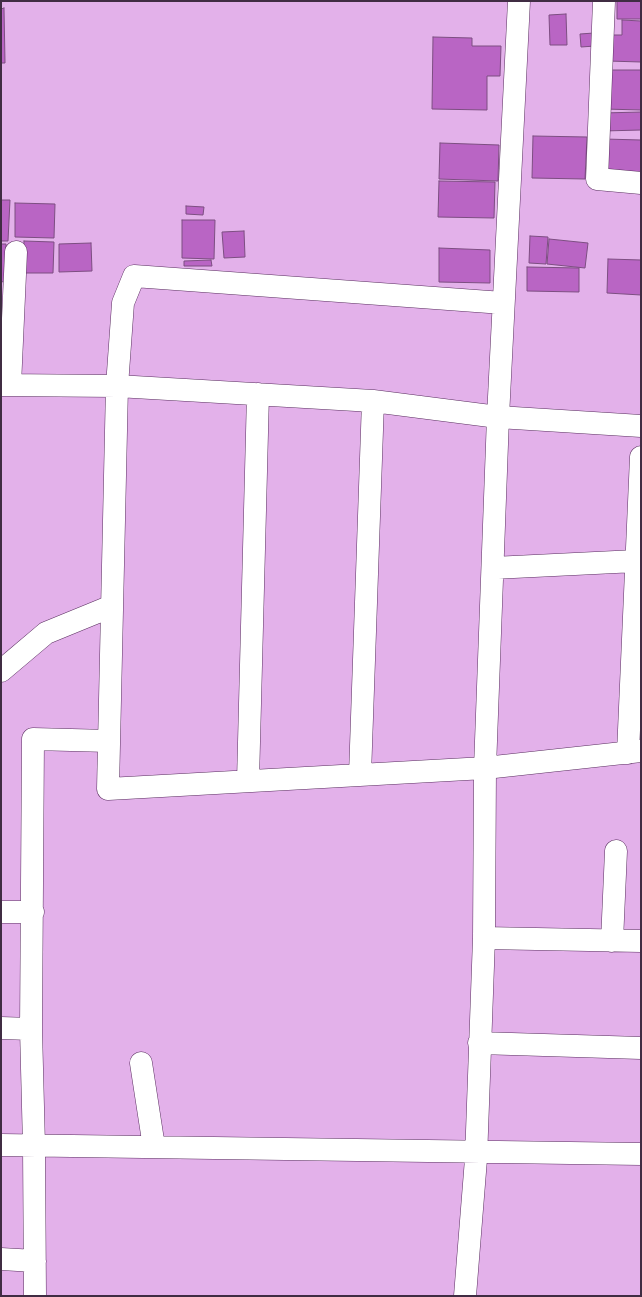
<!DOCTYPE html>
<html>
<head>
<meta charset="utf-8">
<style>
	body { margin:0 }
	#map { position:relative; width:642px; height:1297px; overflow:hidden; background:#e3b1ea; font-family:Inter,sans-serif }
	canvas { display:block }
	.frame { position:absolute; inset:0; border:2px solid #402c43; pointer-events:none }
</style>
</head>
<body>
<div id="map">
<canvas width="642" height="1297"></canvas>
<div class="frame"></div>
</div>
<script>
const ctx = document.querySelector('canvas').getContext('2d');
ctx.lineJoin = 'round';
function fill(path, color) { ctx.fillStyle = color; ctx.fill(path, 'evenodd'); }
const poly = rows => new Path2D(rows.map(r => 'M' + r).join(''));
function stroke(path, color, width, dash) { ctx.strokeStyle = color; ctx.lineWidth = width; ctx.lineCap = dash ? 'butt' : 'round'; ctx.setLineDash(dash || []); ctx.stroke(path); }
const building = poly([
	[617,1,641,1,641,19,617,19,617,1],
	[4,8,5,63,1,63,1,9,4,8],
	[566,14,567,45,550,45,549,15,566,14],
	[622,20,641,21,641,62,608,61,609,35,622,35,622,20],
	[594,33,595,46,581,47,580,34,594,33],
	[433,37,472,38,472,46,501,46,500,76,487,76,487,110,432,109,433,37],
	[605,70,641,70,641,110,604,109,605,70],
	[641,112,641,130,603,131,603,113,641,112],
	[533,136,587,137,585,179,532,178,533,136],
	[604,139,641,140,641,174,604,173,604,139],
	[440,143,499,145,498,181,439,179,440,143],
	[439,181,495,182,494,218,438,217,439,181],
	[1,200,10,200,8,241,1,241,1,200],
	[15,203,55,204,54,238,15,237,15,203],
	[186,206,204,207,203,215,186,214,186,206],
	[182,220,215,220,214,259,182,258,182,220],
	[244,231,245,257,224,258,222,232,244,231],
	[530,236,548,237,546,264,529,263,530,236],
	[549,239,588,243,585,268,547,264,549,239],
	[24,241,54,242,53,273,23,273,24,241],
	[91,243,92,271,59,272,59,244,91,243],
	[1,244,6,244,7,281,1,282,1,244],
	[439,248,490,250,490,283,439,282,439,248],
	[608,259,641,260,641,295,607,293,608,259],
	[211,260,212,266,184,266,184,261,211,260],
	[527,267,579,268,579,292,527,291,527,267]
]);
const street = poly([
	[604,1,597,179,641,183],
	[1,385,117,386,123,303,134,276,503,303],
	[10,385,16,252],
	[641,426,498,417,373,401,117,386,108,789,485,768,641,751],
	[493,568,636,561],
	[1,671,46,633,112,606],
	[628,753,641,457],
	[360,775,373,401],
	[248,781,258,394],
	[1,912,33,912],
	[484,938,641,941],
	[612,941,616,851],
	[1,1028,31,1029],
	[479,1043,641,1048],
	[141,1063,154,1147],
	[1,1145,641,1154],
	[1,1259,35,1261],
	[35,1296,34,1146,31,1029,33,739,109,741],
	[465,1296,476,1159,484,938,485,768,498,417,519,1]
]);
fill(building, '#b965c4');
stroke(building, '#7c4e81', 1);
stroke(street, '#592e5f', 23);
stroke(street, '#fff', 22);
</script>
</body>
</html>
